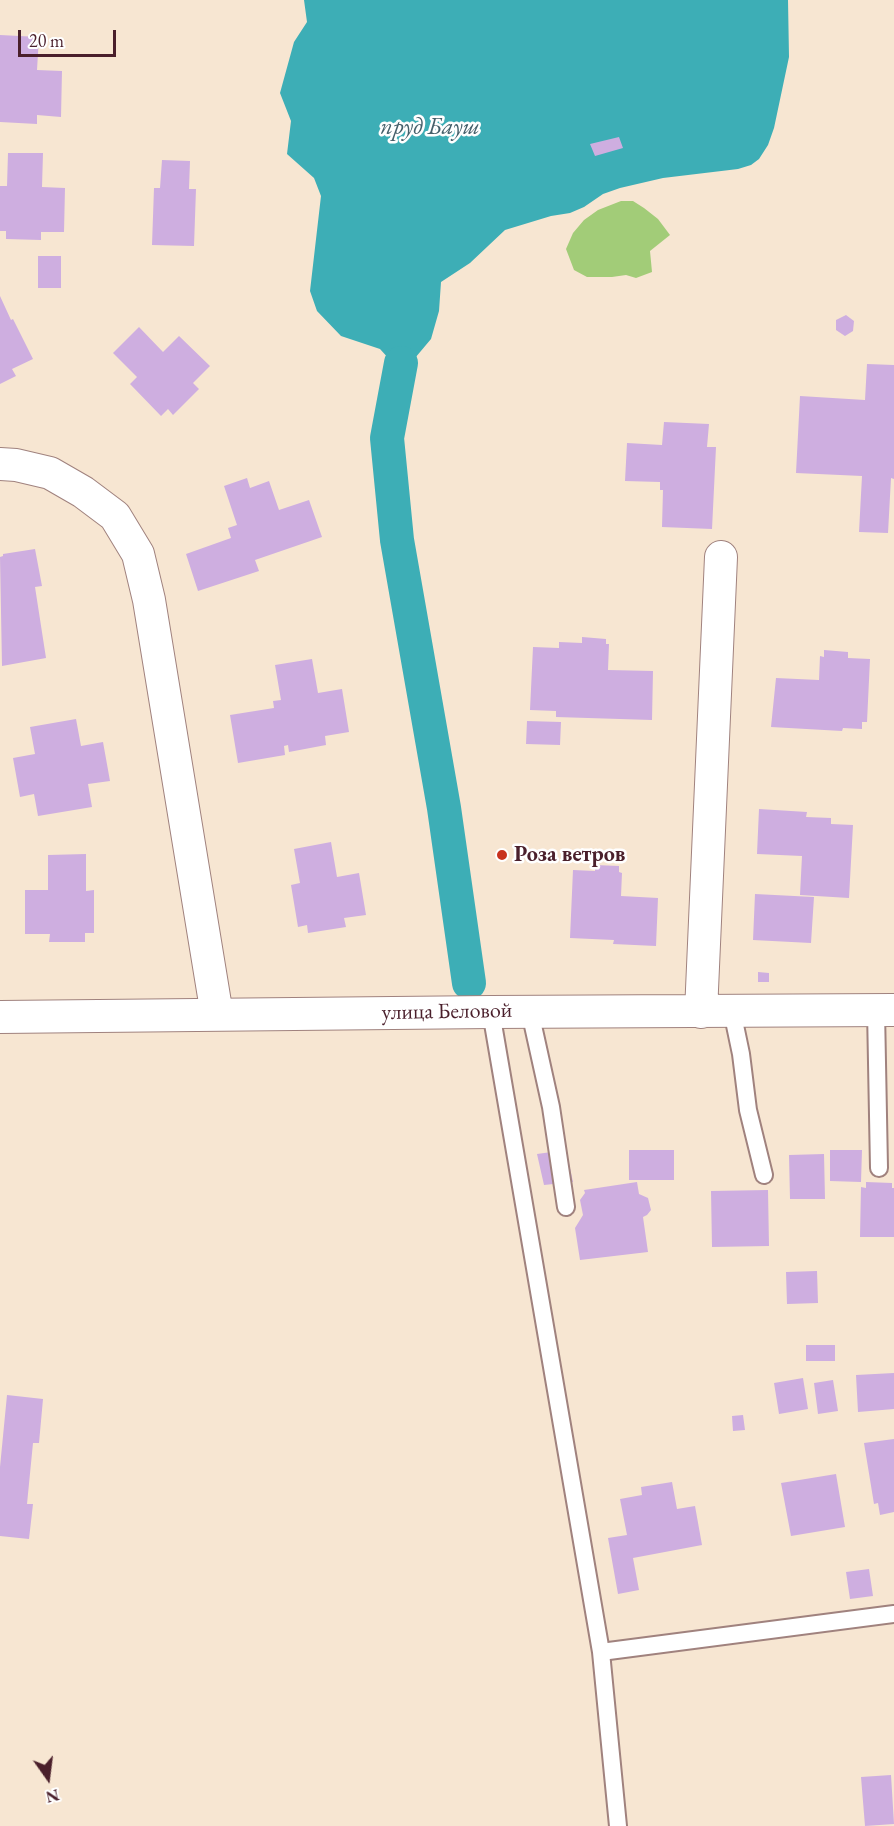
<!DOCTYPE html>
<html>
<head>
<meta charset="utf-8">
<style>
	body { margin:0 }
	#map { position:relative; width:894px; height:1826px; overflow:hidden; background:#f7e6d2; font-family:"EB Garamond",serif }
	canvas { display:block }
	.north { position:absolute; left:18px; top:1748px; width:60px; height:60px; -webkit-text-stroke:4px #fff; paint-order:stroke; rotate:166deg; font-size:16px; font-weight:700; line-height:24px; text-align:center; color:#4a1f2b }
	.north::after { content:''; display:block; margin:auto; width:21px; height:27px; background:#4a1f2b; clip-path:polygon(50% 0,100% 100%,50% 72%,0 100%) }
	.scale { position:absolute; left:18px; top:30px; width:98px; height:27px; box-sizing:border-box; border:3px solid #4a1f2b; border-top:0; padding-left:8px; font-size:18px; line-height:21px; white-space:nowrap; color:#4a1f2b; -webkit-text-stroke:4px #fff; paint-order:stroke }
</style>
</head>
<body>
<div id="map">
<canvas width="894" height="1826"></canvas>
<div class="north">N</div>
<div class="scale">20 m</div>
</div>
<script>
const ctx = document.querySelector('canvas').getContext('2d');
ctx.lineJoin = 'round';
function fill(path, color) { ctx.fillStyle = color; ctx.fill(path, 'evenodd'); }
const poly = rows => new Path2D(rows.map(r => 'M' + r).join(''));
function stroke(path, color, width, dash) { ctx.strokeStyle = color; ctx.lineWidth = width; ctx.lineCap = dash ? 'butt' : 'round'; ctx.setLineDash(dash || []); ctx.stroke(path); }
function write(font, color, halo, rows, align = 'center') {
  ctx.font = font + ' "EB Garamond",serif'; ctx.lineWidth = 5; ctx.setLineDash([]); ctx.textBaseline = 'middle'; ctx.strokeStyle = halo; ctx.fillStyle = color; for (const [text, x, y, turn = 0] of rows) {
    ctx.save(); ctx.translate(x, y); ctx.rotate((+turn || 0) * Math.PI / 180); ctx.textAlign = isNaN(turn) ? turn : align; if (halo) ctx.strokeText(text, 0, 0); ctx.fillText(text, 0, 0); ctx.restore();
  }
}
const green = poly([
	[621,201,633,201,644,208,658,219,670,235,650,251,652,272,636,278,626,275,612,277,587,277,574,270,566,249,573,233,584,220,598,210]
]);
const water = poly([
	[304,0,788,0,789,57,774,128,768,145,759,159,751,165,738,169,663,178,620,188,603,194,584,207,570,213,551,216,505,230,470,263,441,282,439,311,431,339,410,364,401,363,390,360,380,349,341,336,317,311,310,291,321,196,314,178,287,154,291,121,280,93,294,42,307,22]
]);
const canal = poly([
	[401,363,387,438,397,540,444,808,469,983]
]);
const building = poly([
	[0,35,39,37,37,70,62,71,61,117,37,115,37,124,0,122],
	[619,137,623,148,595,156,590,144],
	[8,153,43,153,42,187,65,188,64,232,41,232,41,240,6,239,6,231,0,231,0,186,7,186],
	[162,160,190,161,189,189,196,189,194,246,152,245,154,188,160,188],
	[38,256,61,256,61,288,38,288],
	[0,296,11,320,13,319,33,359,12,369,16,376,0,384],
	[846,315,854,321,853,331,845,336,836,330,836,320],
	[139,327,163,352,179,336,210,366,193,383,199,389,173,415,168,409,161,416,130,384,137,377,113,353],
	[867,364,894,365,894,479,891,478,888,533,859,532,862,476,796,473,800,396,865,400],
	[664,422,709,424,707,447,716,447,712,529,662,527,663,490,660,490,660,482,625,481,627,443,662,445],
	[247,478,250,488,269,481,279,510,309,500,322,537,255,560,259,571,198,591,186,554,231,538,228,528,237,525,224,486],
	[35,549,42,586,35,587,46,658,2,666,0,557,3,556,3,554],
	[582,637,606,639,606,644,609,644,608,670,653,671,652,720,556,717,556,711,530,710,533,647,559,648,559,642,582,643],
	[824,650,848,652,848,658,870,659,867,722,862,722,862,729,843,728,842,731,771,727,776,678,819,680,820,656,824,657],
	[312,659,318,693,342,689,349,732,325,736,326,745,289,752,288,745,284,746,285,755,238,763,230,715,274,708,273,701,281,700,275,665],
	[76,719,81,746,103,742,110,781,88,784,92,807,38,816,34,794,20,797,13,758,35,754,30,727],
	[527,721,561,722,560,745,526,744],
	[759,809,807,812,806,817,831,818,831,824,853,825,849,898,800,895,802,856,757,854],
	[331,842,337,877,359,873,366,915,344,918,346,927,308,933,307,925,298,927,291,885,300,883,294,849],
	[86,854,86,891,94,890,94,933,85,933,85,942,49,942,50,934,25,934,25,890,48,890,48,855],
	[595,865,619,866,619,872,622,873,621,896,658,898,656,946,613,944,614,940,570,938,573,870,595,871],
	[755,894,814,897,811,943,753,940],
	[758,972,769,973,769,982,758,982],
	[566,1150,573,1182,544,1185,537,1154],
	[629,1150,674,1150,674,1180,629,1180],
	[830,1150,862,1150,861,1182,830,1181],
	[824,1154,825,1199,790,1199,789,1155],
	[637,1182,639,1194,648,1198,651,1210,647,1215,643,1217,648,1252,580,1260,575,1228,583,1215,580,1200,585,1193,584,1190],
	[866,1182,892,1183,892,1188,894,1188,894,1237,860,1237,861,1187,866,1188],
	[768,1190,769,1246,712,1247,711,1191],
	[817,1271,818,1303,787,1304,786,1272],
	[806,1345,835,1345,835,1361,806,1361],
	[894,1373,894,1409,858,1412,856,1375],
	[803,1378,808,1409,779,1414,774,1383],
	[833,1380,838,1411,818,1414,814,1383],
	[7,1395,43,1399,39,1443,33,1443,27,1504,33,1504,29,1539,0,1536,0,1467],
	[743,1415,745,1430,733,1431,732,1416],
	[894,1439,894,1512,880,1515,878,1503,874,1504,864,1443],
	[836,1474,845,1527,791,1536,781,1483],
	[672,1482,677,1509,695,1506,702,1545,633,1558,639,1590,618,1594,608,1538,627,1535,620,1499,642,1495,641,1487],
	[869,1569,873,1596,850,1599,846,1572],
	[891,1775,894,1824,865,1826,861,1777]
]);
const lane = poly([
	[876,1010,879,1168],
	[732,1011,741,1054,748,1110,764,1175],
	[491,1012,601,1652,618,1826],
	[530,1012,551,1107,566,1207],
	[601,1652,894,1614]
]);
const street = poly([
	[0,464,16,465,50,473,83,492,115,516,138,554,149,600,217,1015],
	[701,1012,721,557],
	[0,1017,491,1012,894,1010]
]);
const markers = [
	[502,855,6,"#c8321e"]
];
const poiNames = [
	["Роза ветров",514,855]
];
const streetNames = [
	["улица Беловой",447,1012,-1]
];
const waterNames = [
	["пруд Бауш",430,127]
];
fill(green, '#a2cc78');
fill(water, '#3daeb6');
stroke(canal, '#3daeb6', 34);
fill(building, '#ceaee0');
stroke(lane, '#a0827e', 20);
stroke(street, '#a0827e', 34);
stroke(lane, '#fff', 16);
stroke(street, '#fff', 32);
for (const [x, y, r, color] of markers) { const dot = new Path2D(); dot.arc(x, y, r, 0, 2 * Math.PI); ctx.fillStyle = color; ctx.fill(dot); stroke(dot, '#fff', 2); }
write('bold 22px', '#4a1f2b', '#fff', poiNames, 'left');
write('22px', '#4a1f2b', '#fff', streetNames);
write('italic 24px', '#445f6a', '#fff', waterNames);
</script>
</body>
</html>
